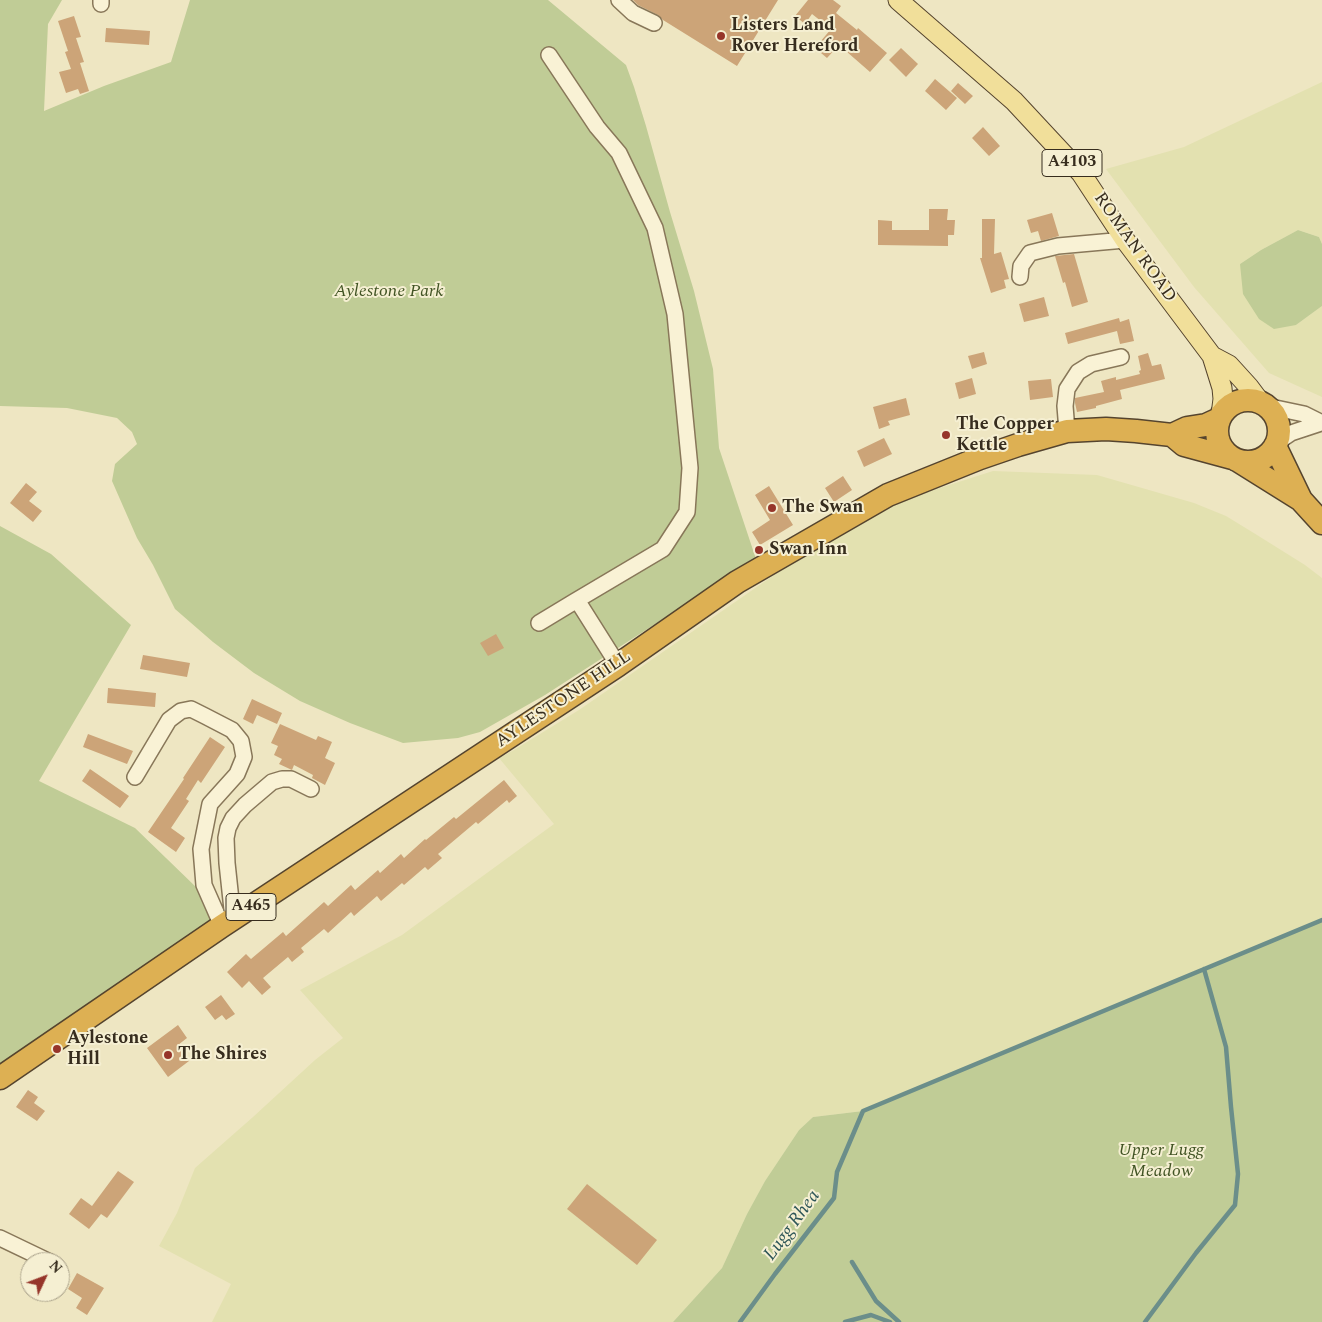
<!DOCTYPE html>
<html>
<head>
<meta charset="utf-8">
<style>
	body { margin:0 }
	#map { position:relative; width:1322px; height:1322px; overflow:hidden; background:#eee6c2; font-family:Spectral,serif }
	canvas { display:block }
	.north { position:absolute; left:20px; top:1252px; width:50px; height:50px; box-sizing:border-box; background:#f5efd2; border:1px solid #a9a18a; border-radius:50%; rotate:47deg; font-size:14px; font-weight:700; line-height:20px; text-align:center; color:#372d1e }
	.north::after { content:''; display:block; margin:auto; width:18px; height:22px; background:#96352a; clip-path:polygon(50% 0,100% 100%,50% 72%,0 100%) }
</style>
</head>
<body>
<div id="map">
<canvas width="1322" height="1322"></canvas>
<div class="north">N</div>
</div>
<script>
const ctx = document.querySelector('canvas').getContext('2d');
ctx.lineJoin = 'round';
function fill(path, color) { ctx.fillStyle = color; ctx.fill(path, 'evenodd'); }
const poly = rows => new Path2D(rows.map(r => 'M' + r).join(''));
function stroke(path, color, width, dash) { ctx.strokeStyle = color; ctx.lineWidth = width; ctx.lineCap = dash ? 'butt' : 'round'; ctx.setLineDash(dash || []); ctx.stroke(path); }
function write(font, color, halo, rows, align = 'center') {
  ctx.font = font + ' Spectral,serif'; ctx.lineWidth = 4; ctx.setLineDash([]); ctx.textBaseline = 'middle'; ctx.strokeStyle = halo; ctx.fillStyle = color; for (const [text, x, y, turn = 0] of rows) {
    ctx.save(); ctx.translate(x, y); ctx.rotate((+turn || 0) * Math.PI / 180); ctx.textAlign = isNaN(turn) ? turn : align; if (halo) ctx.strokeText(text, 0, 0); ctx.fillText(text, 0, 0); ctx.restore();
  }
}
const farmland = poly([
	[1322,82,1322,244,1319,237,1298,230,1261,250,1240,264,1296,325,1322,306,1322,397,1269,373,1194,287,1106,169,1184,147],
	[993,471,1097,475,1194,503,1226,516,1257,535,1305,565,1322,578,1322,920,863,1111,813,1117,799,1130,765,1181,747,1214,722,1268,673,1322,212,1322,231,1284,159,1246,177,1213,195,1168,253,1117,315,1060,343,1038,300,990,402,935,554,824,499,758,514,750,579,710,832,535,899,501]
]);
const green = poly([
	[0,0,62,0,48,24,44,111,104,86,171,62,190,0,548,0,626,65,634,87,646,126,670,212,694,291,713,369,719,448,756,559,545,695,480,732,458,738,403,743,350,723,300,701,254,673,213,642,175,609,153,565,137,538,112,481,115,464,137,444,132,432,117,418,67,408,0,406],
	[1298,230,1319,237,1322,244,1322,306,1296,325,1274,329,1259,319,1243,294,1240,264,1261,250],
	[0,526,51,554,131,625,39,781,135,828,197,888,215,921,0,1066],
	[1322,920,1322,1322,673,1322,722,1268,747,1214,765,1181,799,1130,813,1117,863,1111]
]);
const stream = poly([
	[852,1262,876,1301,899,1322],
	[740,1322,775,1274,834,1198,837,1172,863,1111,1322,920],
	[845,1322,871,1315,890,1322],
	[1145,1322,1196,1253,1235,1205,1238,1174,1231,1107,1226,1047,1204,969]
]);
const building = poly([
	[633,0,778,0,737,66,663,20,658,15,638,5],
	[808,0,833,0,841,6,836,13,857,30,858,28,887,53,870,72,839,45,827,58,815,48,831,29,812,14,805,24,795,16],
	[74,16,81,37,76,38,84,62,80,63,89,91,80,94,78,89,66,93,59,72,71,69,65,52,68,51,58,21],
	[106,28,150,31,149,45,105,42],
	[901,48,918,64,906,77,889,60],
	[935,79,957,98,946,110,925,91],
	[958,83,973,96,965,104,951,91],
	[983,127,1000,146,989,156,972,138],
	[929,209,948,209,947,220,955,220,954,235,948,235,948,246,878,245,878,220,892,221,892,230,929,230],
	[1052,213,1059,236,1041,241,1038,231,1031,233,1027,220],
	[982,219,995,219,994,254,1001,252,1009,279,1004,280,1006,288,991,293,980,258,982,258],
	[1074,254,1088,302,1072,307,1065,282,1063,283,1055,256],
	[1044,297,1049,316,1024,322,1019,304],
	[1119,318,1120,322,1129,319,1134,341,1120,344,1117,331,1068,344,1065,333],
	[984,352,987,364,972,369,968,356],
	[1148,353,1152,366,1161,364,1165,379,1120,390,1122,399,1096,406,1096,408,1077,412,1075,403,1075,398,1104,392,1101,381,1116,377,1116,380,1140,374,1139,371,1141,370,1138,356],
	[972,378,976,394,959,399,955,383],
	[1051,379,1053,397,1030,400,1028,381],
	[906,398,910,415,888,421,890,425,879,429,873,407],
	[884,438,892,454,864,467,857,451],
	[843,476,852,490,834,502,825,488],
	[26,483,37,492,29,501,42,511,33,522,10,503],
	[769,486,793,525,760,545,752,532,770,520,755,495],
	[496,634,504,648,488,656,480,643],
	[143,655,190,663,187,677,140,669],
	[108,688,156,693,155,707,107,703],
	[252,699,282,713,277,724,257,715,253,724,243,719],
	[280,724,316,740,318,736,332,742,325,758,335,763,325,785,312,778,313,775,294,765,292,770,279,764,282,759,274,755,278,746,271,743],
	[88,734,133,751,127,764,83,747],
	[210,737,225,747,201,783,198,780,186,799,189,801,171,828,185,838,176,852,148,832,184,779,183,778],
	[90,769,129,796,120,808,82,781],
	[504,780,517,796,509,803,507,800,478,824,476,822,438,854,442,858,428,870,425,867,404,885,402,883,381,901,377,896,354,916,351,912,328,933,324,929,301,948,304,952,292,962,288,957,263,978,271,987,262,995,249,981,242,988,227,972,246,954,251,959,283,932,286,936,324,902,328,906,351,885,355,890,378,870,380,873,401,854,404,858,425,839,426,840,454,817,456,819],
	[221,995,235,1014,226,1020,222,1015,215,1020,205,1007],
	[178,1025,187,1038,178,1045,189,1061,168,1077,147,1048],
	[28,1090,38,1097,34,1103,45,1111,37,1121,16,1107],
	[118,1171,134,1182,107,1218,101,1214,89,1229,69,1214,81,1198,92,1206],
	[587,1184,657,1240,637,1265,567,1209],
	[77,1273,104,1288,87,1315,76,1308,82,1298,68,1289]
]);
const minor = poly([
	[619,0,633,13,654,23],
	[101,4,101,0],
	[549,55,597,127,619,153,655,228,675,314,690,468,687,512,663,549,577,600,618,665],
	[1020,277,1021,266,1030,253,1058,246,1125,240],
	[1266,406,1304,414,1322,423],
	[1067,431,1065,406,1067,389,1078,372,1091,364,1121,357],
	[1276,443,1291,433,1321,423],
	[539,623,577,600],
	[135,777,169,720,181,711,191,709,205,716,232,730,241,741,244,757,237,774,210,804,201,849,204,885,222,926],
	[233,919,227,863,226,838,228,828,233,818,245,805,272,782,282,779,291,779,311,789],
	[0,1238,50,1262]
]);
const major = poly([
	[898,0,1014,101,1081,173,1125,240,1212,356,1222,388,1223,399,1221,415],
	[1212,356,1229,365,1249,387,1261,403]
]);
const highway = poly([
	'1217 431a31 31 0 1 1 62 0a31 31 0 1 1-62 0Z',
	[1172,435,1184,445,1232,458],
	[1275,446,1301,500],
	[1237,460,1301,500,1322,523],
	[0,1078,222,926,618,665,737,582,888,495,980,458,1018,445,1067,431,1106,429,1136,431,1172,435,1187,428,1206,425,1219,419]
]);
const markers = [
	[721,36,5,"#96352a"],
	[946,435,5,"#96352a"],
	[772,508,5,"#96352a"],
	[759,550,5,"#96352a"],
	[57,1049,5,"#96352a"],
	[168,1055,5,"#96352a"]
];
const shields = [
	[1072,163,60],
	[251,907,50]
];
const shieldNames = [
	["A4103",1072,163],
	["A465",251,907]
];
const poiNames = [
	["Listers Land",731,26],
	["Rover Hereford",731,47],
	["The Copper",956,425],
	["Kettle",956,446],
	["The Swan",782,508],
	["Swan Inn",769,550],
	["Aylestone",67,1039],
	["Hill",67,1060],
	["The Shires",178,1055]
];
const streetNames = [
	["ROMAN ROAD",1134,248,55],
	["AYLESTONE HILL",564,700,-34]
];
const parkNames = [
	["Aylestone Park",389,292],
	["Upper Lugg",1161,1151],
	["Meadow",1161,1172]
];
const waterNames = [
	["Lugg Rhea",793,1226,-54]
];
fill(farmland, '#e3e1b0');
fill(green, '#c0cc96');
stroke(stream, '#6b8e8a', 4.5);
fill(building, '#cca478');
stroke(minor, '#887759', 18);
stroke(major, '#55442e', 21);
stroke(highway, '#55442e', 25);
stroke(minor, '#f9f2d5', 15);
stroke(major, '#f1df9a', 19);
stroke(highway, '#ddb053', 22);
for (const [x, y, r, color] of markers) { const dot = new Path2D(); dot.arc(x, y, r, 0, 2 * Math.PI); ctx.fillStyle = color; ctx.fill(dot); stroke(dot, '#f5efd2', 2); }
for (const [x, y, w] of shields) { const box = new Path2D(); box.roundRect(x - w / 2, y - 13.5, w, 27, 4); ctx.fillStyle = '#f5efd2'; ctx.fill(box); stroke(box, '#372d1e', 1); }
write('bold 16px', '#372d1e', null, shieldNames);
write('bold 18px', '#372d1e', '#f5efd2', poiNames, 'left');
write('18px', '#372d1e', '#f5efd2', streetNames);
write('italic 18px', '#425424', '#f5efd2', parkNames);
write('italic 19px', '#2d5557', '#f5efd2', waterNames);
</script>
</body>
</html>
